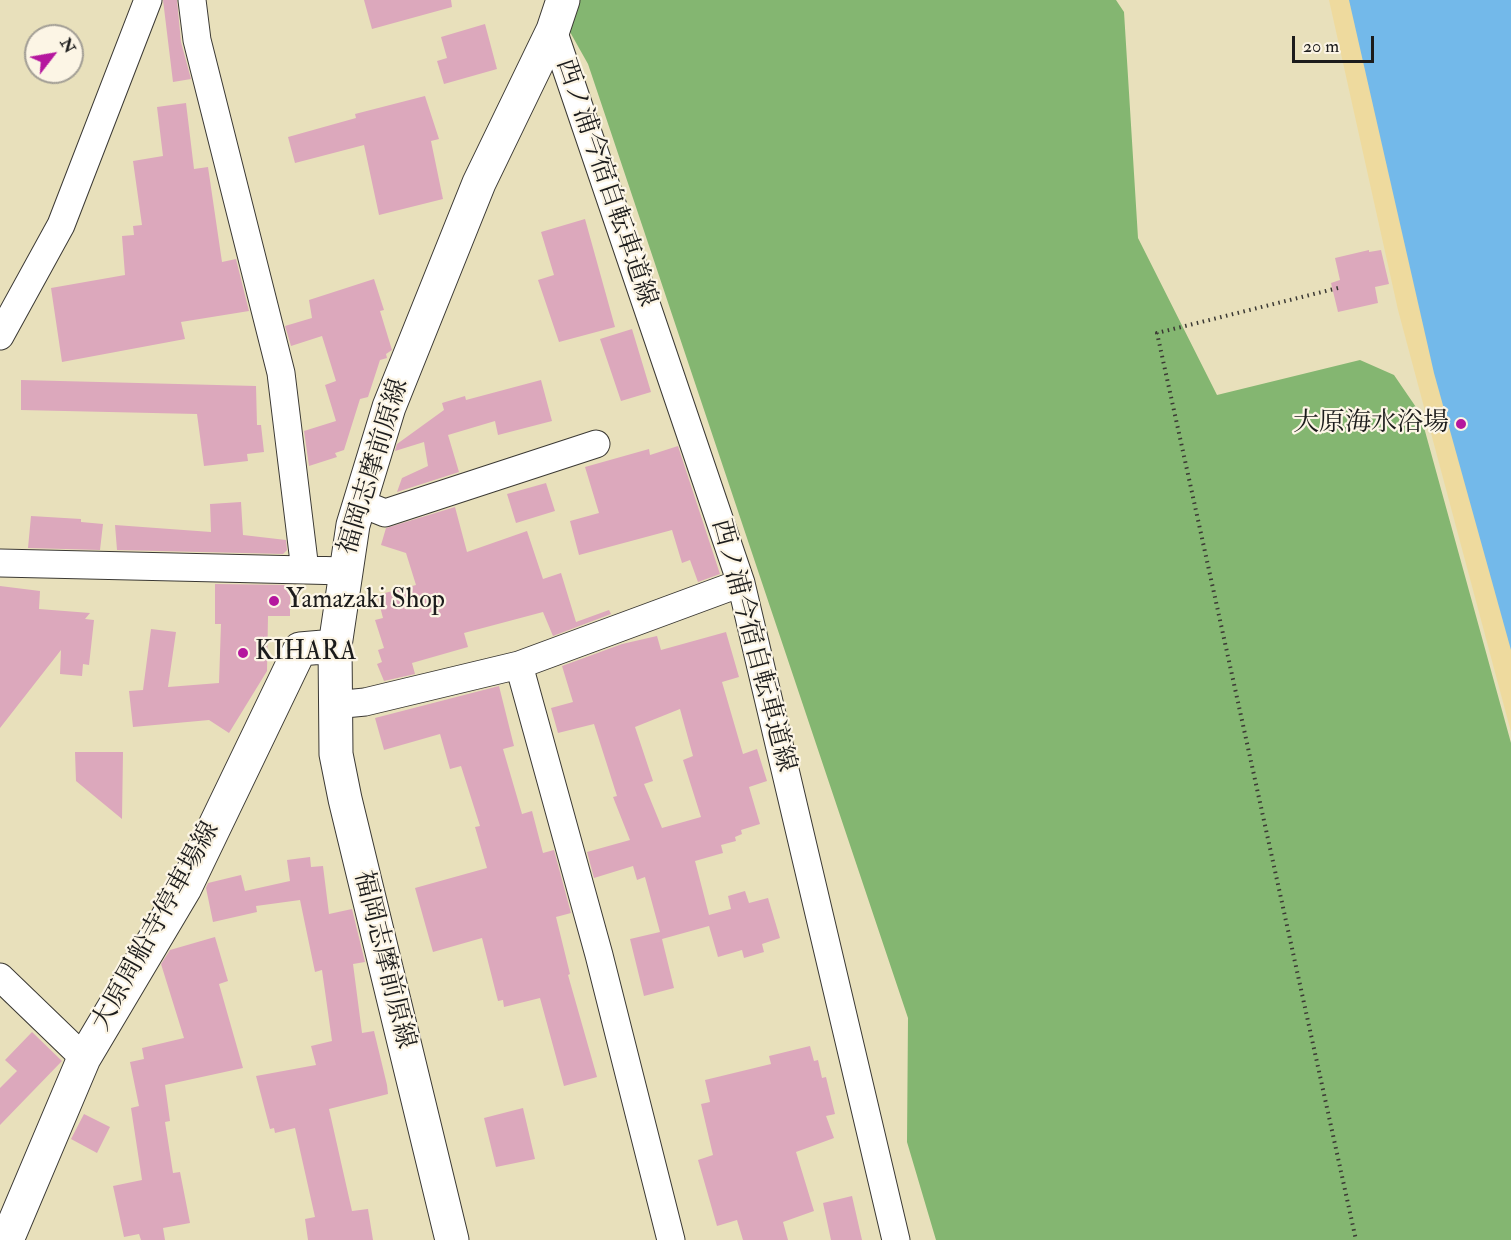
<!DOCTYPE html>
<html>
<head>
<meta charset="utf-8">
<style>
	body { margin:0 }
	#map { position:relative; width:1511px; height:1240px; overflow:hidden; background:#e8e0bb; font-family:"IM FELL Double Pica",serif }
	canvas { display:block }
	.north { position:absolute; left:24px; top:24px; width:60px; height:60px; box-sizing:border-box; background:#fcf5e5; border:2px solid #a29e95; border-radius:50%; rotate:59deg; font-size:16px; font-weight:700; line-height:24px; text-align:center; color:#1c1c1c }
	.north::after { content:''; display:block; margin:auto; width:21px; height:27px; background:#b5179e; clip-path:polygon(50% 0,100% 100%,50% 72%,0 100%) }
	.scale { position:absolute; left:1292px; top:36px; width:82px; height:27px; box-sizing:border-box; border:3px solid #1c1c1c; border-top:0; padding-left:8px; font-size:18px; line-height:21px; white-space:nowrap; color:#1c1c1c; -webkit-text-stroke:4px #fcf5e5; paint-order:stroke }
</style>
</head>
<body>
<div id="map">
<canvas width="1511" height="1240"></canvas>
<div class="north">N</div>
<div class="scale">20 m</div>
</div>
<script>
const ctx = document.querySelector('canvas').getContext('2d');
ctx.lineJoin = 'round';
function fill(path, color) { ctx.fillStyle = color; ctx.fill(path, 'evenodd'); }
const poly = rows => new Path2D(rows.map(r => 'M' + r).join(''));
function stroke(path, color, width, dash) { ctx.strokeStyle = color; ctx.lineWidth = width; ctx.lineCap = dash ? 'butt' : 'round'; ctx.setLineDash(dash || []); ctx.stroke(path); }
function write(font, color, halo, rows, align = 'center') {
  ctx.font = font + ' "IM FELL Double Pica","Noto Serif JP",serif'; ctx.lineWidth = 4.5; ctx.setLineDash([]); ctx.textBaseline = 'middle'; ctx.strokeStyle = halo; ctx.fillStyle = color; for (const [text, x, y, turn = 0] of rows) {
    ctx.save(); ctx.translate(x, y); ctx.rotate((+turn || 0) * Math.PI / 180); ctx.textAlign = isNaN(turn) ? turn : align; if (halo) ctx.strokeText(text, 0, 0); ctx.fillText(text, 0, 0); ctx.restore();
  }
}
const forest = poly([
	[552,0,1116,0,1124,12,1138,238,1217,395,1360,360,1394,375,1420,413,1511,743,1511,1240,936,1240,907,1142,908,1018,588,64]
]);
const sand = poly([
	[1329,0,1397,0,1511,490,1511,732,1398,310]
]);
const water = poly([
	[1349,0,1511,0,1511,650,1434,373]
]);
const building = poly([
	[163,0,177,0,181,42,191,79,173,82],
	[364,0,451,0,452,7,372,29],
	[485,24,497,69,444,84,437,61,447,58,441,37],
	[425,96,439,139,431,141,443,199,379,215,364,145,295,163,288,137,356,118,355,114],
	[186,103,194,169,208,167,222,262,236,259,249,311,181,322,185,339,62,362,51,288,125,275,122,236,134,235,133,226,142,225,133,161,163,156,157,107],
	[585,219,615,327,559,342,538,280,554,275,541,232],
	[1369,250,1369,252,1381,250,1389,284,1375,287,1378,303,1338,312,1331,283,1340,280,1335,258],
	[374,279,384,310,380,311,392,350,386,354,387,358,380,360,368,397,360,399,344,450,335,453,337,457,309,466,304,431,336,421,325,385,336,381,322,336,291,346,285,326,312,318,309,300],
	[632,329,651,392,621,401,600,339],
	[21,380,256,386,257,425,261,425,264,452,247,454,248,461,204,466,197,414,21,410],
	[541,380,552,421,498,435,495,421,448,435,459,472,397,492,402,478,428,466,424,442,395,451,397,444,444,410,442,403,465,396,466,400],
	[678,446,720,574,698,582,690,560,682,563,672,530,579,555,570,521,599,513,585,467,649,449,650,455],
	[546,483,555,511,516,523,507,494],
	[241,502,243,535,286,540,287,550,283,554,117,550,115,525,211,532,210,504],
	[455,507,467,552,527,531,543,579,561,573,576,622,609,610,611,614,553,636,543,612,464,633,468,647,412,663,415,674,384,681,377,664,382,662,378,650,384,648,375,620,383,618,377,595,416,585,406,553,381,545,386,528],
	[31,516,81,519,81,522,103,524,100,550,28,548],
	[215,584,290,585,290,616,268,616,267,671,229,733,209,720,133,727,129,691,143,690,151,629,176,632,168,687,219,683,221,624,215,624],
	[0,586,40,591,39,609,90,613,85,619,94,620,89,665,83,664,82,676,60,674,61,650,0,728],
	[726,632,739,677,722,682,743,754,757,749,767,781,749,787,760,824,741,830,742,834,735,837,736,841,721,845,723,853,695,861,709,915,731,909,728,896,745,891,749,903,768,898,780,938,762,944,764,952,744,958,742,950,718,957,709,926,662,939,674,988,644,996,630,939,660,932,645,877,637,880,633,866,594,878,587,852,630,840,613,797,617,796,594,724,558,733,551,708,573,702,562,666,622,644,657,636,661,650],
	[680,709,693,756,683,760,701,817,662,828,644,784,653,781,635,727],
	[499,686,514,746,503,749,522,814,532,811,543,853,554,850,571,913,556,917,570,974,568,975,597,1077,564,1086,540,998,504,1007,503,1000,498,1001,482,938,433,952,415,888,487,868,475,827,480,826,461,766,450,769,440,734,384,750,375,718],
	[75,752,123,752,122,819,76,781],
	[310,857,311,867,323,866,329,914,352,909,365,962,353,964,362,1033,374,1031,387,1085,388,1094,329,1109,352,1211,368,1209,373,1240,308,1240,305,1219,315,1217,295,1128,275,1133,274,1128,270,1129,256,1076,316,1065,311,1046,332,1041,322,970,315,972,300,900,256,906,257,912,213,922,206,888,208,883,241,875,245,891,290,881,287,860],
	[215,937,228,981,219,984,243,1068,165,1085,170,1121,165,1122,173,1173,180,1172,190,1223,163,1228,165,1240,141,1240,139,1234,124,1237,113,1186,142,1180,131,1108,139,1106,130,1062,144,1059,142,1048,184,1038,161,964,170,950],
	[32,1032,62,1061,0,1125,0,1088,17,1071,5,1060],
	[810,1046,814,1061,818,1060,822,1078,826,1077,835,1114,826,1116,834,1138,796,1152,814,1211,783,1222,788,1240,743,1240,737,1220,717,1226,698,1160,713,1155,701,1104,710,1102,705,1080,771,1064,769,1056],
	[523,1108,535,1159,496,1167,484,1118],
	[84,1114,110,1127,97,1153,71,1139],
	[852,1196,862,1240,831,1240,823,1203]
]);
const path = poly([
	[1338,288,1157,333,1356,1240]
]);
const minor = poly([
	[192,0,197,40,281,373,305,570,345,571],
	[553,30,741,583,896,1240],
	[0,336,61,225,148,0],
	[360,503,385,513,596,444],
	[0,563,305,570],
	[519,665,599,955,671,1240],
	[334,705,365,702,519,665,741,583],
	[0,977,84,1058]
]);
const major = poly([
	[7,1240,84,1058,185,888,300,649,335,646],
	[452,1240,345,799,336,754,335,646,353,525,389,407,479,183,553,30,563,0]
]);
const markers = [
	[1461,424,6,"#b5179e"],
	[274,601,6,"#b5179e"],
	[243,653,6,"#b5179e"]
];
const streetNames = [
	["西ノ浦今宿自転車道線",605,183,71],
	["福岡志摩前原線",375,467,-73],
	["西ノ浦今宿自転車道線",752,646,75],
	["大原周船寺停車場線",157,927,-61],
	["福岡志摩前原線",383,960,76]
];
const poiNames = [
	["大原海水浴場",1449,424,"right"],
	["Yamazaki Shop",286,601],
	["KIHARA",255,653]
];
fill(forest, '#84b671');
fill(sand, '#eeda9e');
fill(water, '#73b9ea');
fill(building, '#dca8bc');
stroke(minor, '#3b3934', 29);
stroke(major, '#3b3934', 35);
stroke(path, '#3b3934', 4, [1.5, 4.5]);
stroke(minor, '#fff', 27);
stroke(major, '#fff', 33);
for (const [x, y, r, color] of markers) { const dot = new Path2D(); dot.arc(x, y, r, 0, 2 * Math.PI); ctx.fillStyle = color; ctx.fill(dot); stroke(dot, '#fcf5e5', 2); }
write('26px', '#1c1c1c', '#fcf5e5', streetNames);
write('26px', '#1c1c1c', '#fcf5e5', poiNames, 'left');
</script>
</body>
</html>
